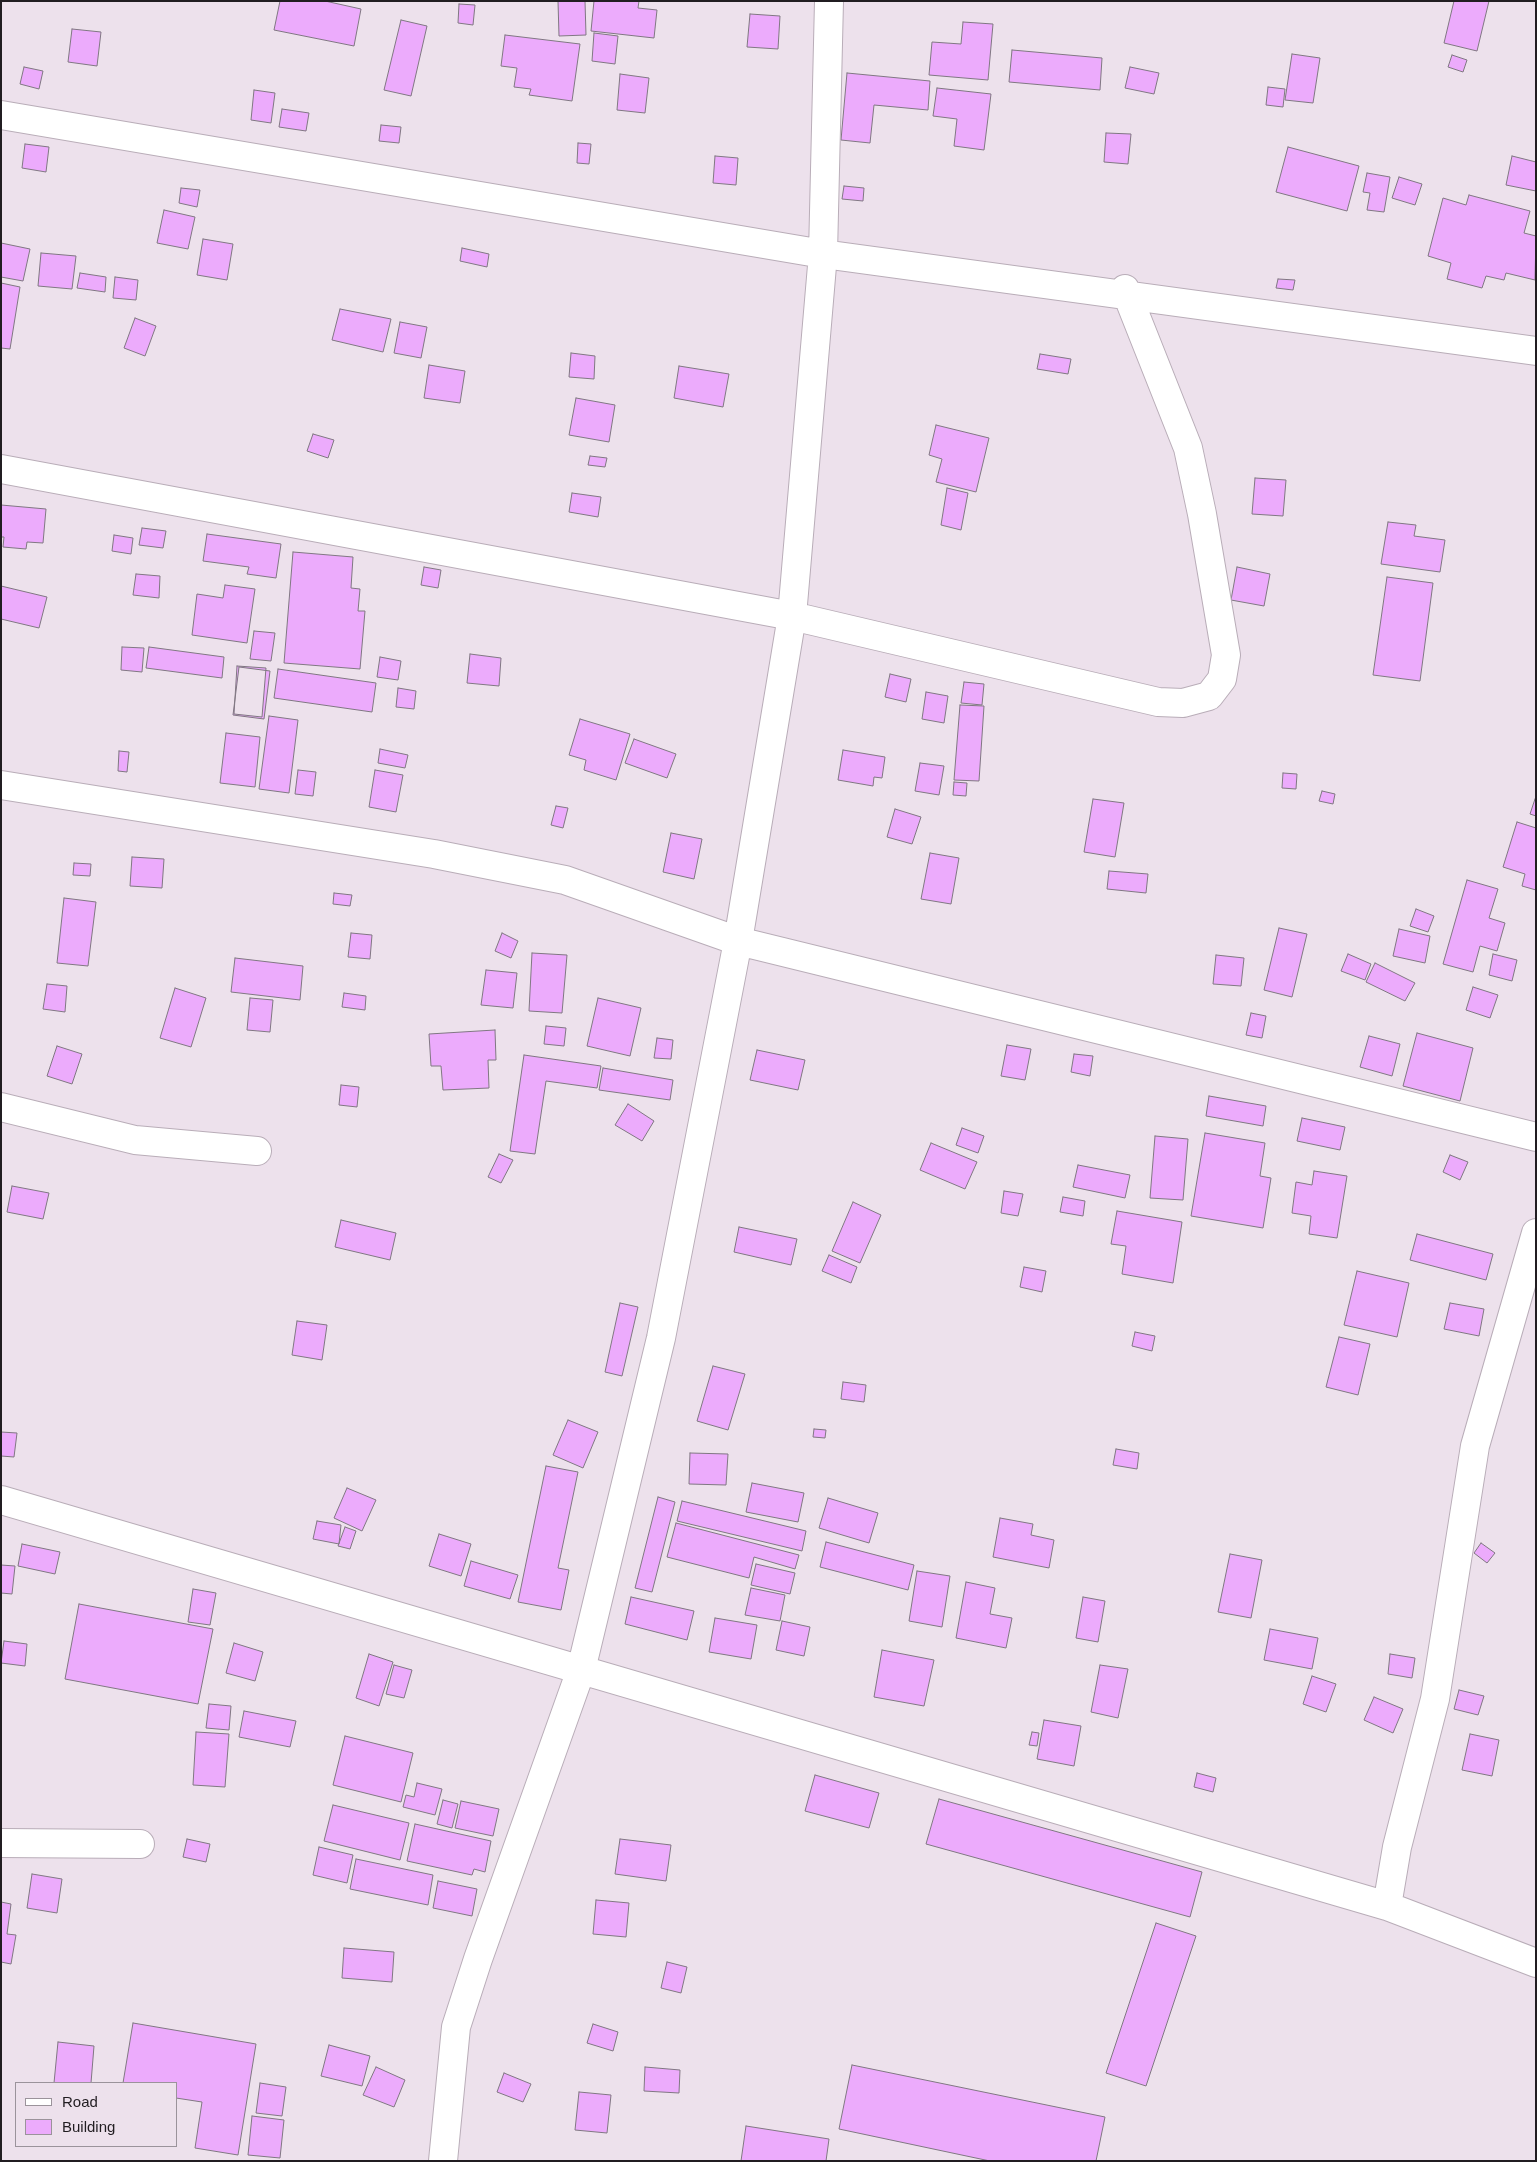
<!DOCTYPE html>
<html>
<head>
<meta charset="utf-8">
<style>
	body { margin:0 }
	#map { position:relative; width:1537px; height:2162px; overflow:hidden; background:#ede1ec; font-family:Arial,sans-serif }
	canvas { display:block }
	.frame { position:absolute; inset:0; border:2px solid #211d21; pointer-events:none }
	.legend { position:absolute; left:15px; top:2082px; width:162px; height:65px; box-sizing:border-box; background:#ede1ec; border:1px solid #9b939b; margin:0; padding:6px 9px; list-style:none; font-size:15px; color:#211d21 }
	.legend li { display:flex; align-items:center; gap:10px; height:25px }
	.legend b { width:25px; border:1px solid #9b939b }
</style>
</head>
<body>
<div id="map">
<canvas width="1537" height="2162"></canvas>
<div class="frame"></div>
<ul class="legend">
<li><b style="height:6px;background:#fff"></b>Road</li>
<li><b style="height:14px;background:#ecabfc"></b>Building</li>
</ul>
</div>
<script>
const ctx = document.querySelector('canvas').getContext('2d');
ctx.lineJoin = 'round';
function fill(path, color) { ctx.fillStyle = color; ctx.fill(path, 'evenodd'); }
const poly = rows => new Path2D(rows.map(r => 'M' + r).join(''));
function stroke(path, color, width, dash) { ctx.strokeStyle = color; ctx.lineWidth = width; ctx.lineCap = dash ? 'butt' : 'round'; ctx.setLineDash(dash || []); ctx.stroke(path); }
const building = poly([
	[280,1,325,1,361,9,354,46,274,30,280,1],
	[558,1,585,1,586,35,559,36,558,1],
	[594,1,639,1,638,8,657,10,654,38,591,31,594,1],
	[1454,1,1489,1,1477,51,1444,43,1454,1],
	[459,4,475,5,473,25,458,23,459,4],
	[750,14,780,16,778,49,747,47,750,14],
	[401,20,427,26,411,96,384,90,401,20],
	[963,22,993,24,988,80,929,75,932,42,961,44,963,22],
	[72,29,101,32,97,66,68,62,72,29],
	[594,33,618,36,615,64,592,61,594,33],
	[505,35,580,44,572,101,529,95,531,89,514,87,517,68,501,66,505,35],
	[1012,50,1102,58,1100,90,1009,82,1012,50],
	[1292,54,1320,58,1313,103,1285,100,1292,54],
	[1452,55,1467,60,1463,72,1448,67,1452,55],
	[24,67,43,71,39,89,20,84,24,67],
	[1130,67,1159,73,1154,94,1125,88,1130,67],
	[847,73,930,81,928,110,874,105,870,143,841,140,847,73],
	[620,74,649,78,645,113,617,110,620,74],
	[1268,87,1285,89,1283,107,1266,105,1268,87],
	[937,88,991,94,984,150,954,146,957,119,933,116,937,88],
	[254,90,275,93,271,123,251,120,254,90],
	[282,109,309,113,306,131,279,127,282,109],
	[381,125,401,127,399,143,379,141,381,125],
	[1106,133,1131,134,1128,164,1104,162,1106,133],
	[578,143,591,144,589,164,577,163,578,143],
	[25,144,49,147,46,172,22,168,25,144],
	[1288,147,1359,166,1347,211,1276,192,1288,147],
	[715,156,738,158,736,185,713,183,715,156],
	[1512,156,1536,162,1536,191,1506,185,1512,156],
	[1367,173,1390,177,1384,212,1367,210,1370,193,1363,192,1367,173],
	[1399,177,1422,184,1415,205,1392,198,1399,177],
	[844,186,864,188,863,201,842,199,844,186],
	[181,188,200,190,197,207,179,203,181,188],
	[1469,195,1530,211,1524,233,1536,236,1535,280,1506,273,1504,280,1486,276,1482,288,1447,279,1451,263,1428,256,1443,198,1466,205,1469,195],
	[164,210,195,217,188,249,157,243,164,210],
	[203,239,233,244,227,280,197,275,203,239],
	[1,243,30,249,23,281,1,277,1,243],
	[462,248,489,254,487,267,460,261,462,248],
	[41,253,76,256,72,289,38,286,41,253],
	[80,273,106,277,105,292,77,288,80,273],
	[115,277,138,280,136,300,113,298,115,277],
	[1278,279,1295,280,1293,290,1276,288,1278,279],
	[1,283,20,287,10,349,1,348,1,283],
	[340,309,391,319,383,352,332,340,340,309],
	[135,318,156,326,145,356,124,348,135,318],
	[400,322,427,327,421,358,394,353,400,322],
	[571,353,595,356,594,379,569,377,571,353],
	[1040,354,1071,359,1068,374,1037,369,1040,354],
	[429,365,465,371,460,403,424,398,429,365],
	[679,366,729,374,723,407,674,398,679,366],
	[576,398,615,405,609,442,569,435,576,398],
	[936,425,989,438,976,492,936,482,942,459,929,455,936,425],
	[313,434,334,440,328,458,307,451,313,434],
	[590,456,607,458,605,467,588,465,590,456],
	[1255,478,1286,480,1283,516,1252,514,1255,478],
	[947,488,968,493,961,530,941,525,947,488],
	[572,493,601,497,598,517,569,512,572,493],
	[1,505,46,509,43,543,27,542,26,549,3,547,4,537,1,537,1,505],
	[1388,522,1416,525,1414,536,1445,540,1440,572,1381,564,1388,522],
	[142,528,166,531,163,548,139,545,142,528],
	[207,534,281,544,276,578,247,574,249,567,203,561,207,534],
	[114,535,133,538,131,554,112,551,114,535],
	[293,552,353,557,351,588,360,589,358,611,365,611,360,669,284,663,293,552],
	[424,567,441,570,438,588,421,585,424,567],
	[1237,567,1270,574,1264,606,1231,600,1237,567],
	[136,574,160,576,159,598,133,595,136,574],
	[1387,577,1433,583,1420,681,1373,675,1387,577],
	[225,585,255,589,247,643,192,635,197,594,223,598,225,585],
	[1,586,47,597,39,628,1,619,1,586],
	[254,631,275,633,271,661,250,659,254,631],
	[122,647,144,648,142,672,121,670,122,647],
	[149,647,224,657,222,678,146,668,149,647],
	[470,654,501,658,499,686,467,683,470,654],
	[380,657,401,661,398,680,377,677,380,657],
	[237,666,266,668,262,717,234,714,237,666],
	[239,667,270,671,264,719,233,715,239,667],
	[278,669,376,683,372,712,274,698,278,669],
	[890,674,911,679,906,702,885,697,890,674],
	[964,682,984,684,982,705,961,703,964,682],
	[398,688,416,691,414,709,396,707,398,688],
	[926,692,948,696,944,723,922,719,926,692],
	[960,705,984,706,979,781,954,780,960,705],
	[269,716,298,720,289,793,259,789,269,716],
	[580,719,630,734,616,780,584,770,586,760,569,755,580,719],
	[226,733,260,737,255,787,220,783,226,733],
	[634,739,676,754,667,778,625,763,634,739],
	[380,749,408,755,405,768,378,763,380,749],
	[843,750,885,757,882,778,874,777,873,786,838,780,843,750],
	[119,751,129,752,127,772,118,771,119,751],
	[920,763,944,766,939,795,915,791,920,763],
	[298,770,316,772,313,796,295,794,298,770],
	[375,770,403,775,396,812,369,807,375,770],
	[1283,773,1297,774,1296,789,1282,788,1283,773],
	[954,782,967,783,966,796,953,795,954,782],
	[1322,791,1335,794,1333,804,1319,801,1322,791],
	[1093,799,1124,803,1115,857,1084,852,1093,799],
	[1535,799,1536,799,1536,816,1530,814,1535,799],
	[556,806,568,808,563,828,551,825,556,806],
	[895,809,921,817,912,844,887,837,895,809],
	[1517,822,1536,828,1536,890,1522,886,1525,874,1503,867,1517,822],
	[671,833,702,839,694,879,663,872,671,833],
	[930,853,959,858,951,904,921,899,930,853],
	[132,857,164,859,162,888,130,886,132,857],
	[74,863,91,864,90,876,73,875,74,863],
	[1109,871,1148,874,1146,893,1107,889,1109,871],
	[1467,880,1498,889,1489,918,1505,923,1497,951,1480,946,1473,972,1443,964,1467,880],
	[334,893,352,895,350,906,333,904,334,893],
	[64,898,96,902,88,966,57,963,64,898],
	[1416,909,1434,916,1428,932,1410,926,1416,909],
	[1279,928,1307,934,1292,997,1264,990,1279,928],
	[1399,929,1430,936,1425,963,1393,956,1399,929],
	[351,933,372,935,370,959,348,957,351,933],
	[502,933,518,941,511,958,495,951,502,933],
	[532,953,567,955,562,1013,529,1011,532,953],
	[1348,954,1371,964,1365,980,1341,971,1348,954],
	[1493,954,1517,960,1512,981,1489,975,1493,954],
	[1216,955,1244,958,1241,986,1213,984,1216,955],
	[235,958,303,966,300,1000,231,992,235,958],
	[1375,963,1415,983,1405,1001,1366,982,1375,963],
	[486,970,517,973,513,1008,481,1005,486,970],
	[47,984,67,986,65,1012,43,1009,47,984],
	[1473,987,1498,995,1490,1018,1466,1010,1473,987],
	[175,988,206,998,191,1047,160,1038,175,988],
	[344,993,366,996,365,1010,342,1007,344,993],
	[250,998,273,1000,270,1032,247,1030,250,998],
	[598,998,641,1008,630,1056,587,1046,598,998],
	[1251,1013,1266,1016,1262,1038,1246,1035,1251,1013],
	[546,1026,566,1028,564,1046,544,1044,546,1026],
	[495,1030,496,1060,488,1060,489,1088,443,1090,441,1066,431,1066,429,1034,495,1030],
	[1417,1033,1473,1048,1460,1101,1403,1086,1417,1033],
	[1369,1036,1400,1044,1392,1076,1360,1067,1369,1036],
	[657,1038,673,1040,671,1059,654,1058,657,1038],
	[1007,1045,1031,1049,1025,1080,1001,1076,1007,1045],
	[57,1046,82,1054,72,1084,47,1076,57,1046],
	[757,1050,805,1060,798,1090,750,1080,757,1050],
	[1074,1054,1093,1056,1090,1076,1071,1072,1074,1054],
	[524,1055,601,1066,597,1088,546,1081,535,1154,510,1151,524,1055],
	[603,1068,673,1080,670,1100,599,1090,603,1068],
	[341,1085,359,1087,357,1107,339,1105,341,1085],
	[1209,1096,1266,1106,1263,1126,1206,1116,1209,1096],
	[628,1104,654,1121,642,1141,615,1125,628,1104],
	[1302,1118,1345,1127,1340,1150,1297,1141,1302,1118],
	[962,1128,984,1136,978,1153,956,1145,962,1128],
	[1205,1133,1265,1143,1260,1176,1271,1178,1263,1228,1191,1216,1205,1133],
	[1155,1136,1188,1139,1183,1200,1150,1198,1155,1136],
	[931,1143,977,1162,965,1189,920,1170,931,1143],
	[499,1154,513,1160,501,1183,488,1177,499,1154],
	[1450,1155,1468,1162,1460,1180,1443,1172,1450,1155],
	[1078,1165,1130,1175,1125,1198,1073,1187,1078,1165],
	[1314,1171,1347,1176,1337,1238,1309,1234,1311,1216,1292,1213,1296,1182,1312,1185,1314,1171],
	[12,1186,49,1193,43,1219,7,1212,12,1186],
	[1004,1191,1023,1194,1018,1216,1001,1213,1004,1191],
	[1063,1197,1085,1201,1083,1216,1060,1212,1063,1197],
	[853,1202,881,1215,860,1263,832,1251,853,1202],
	[1117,1211,1182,1222,1173,1283,1122,1274,1126,1246,1111,1244,1117,1211],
	[341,1220,396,1233,390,1260,335,1247,341,1220],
	[739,1227,797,1239,791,1265,734,1252,739,1227],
	[1417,1234,1493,1254,1486,1280,1410,1260,1417,1234],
	[829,1255,857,1267,851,1283,822,1271,829,1255],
	[1024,1267,1046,1271,1042,1292,1020,1287,1024,1267],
	[1357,1271,1409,1283,1397,1337,1344,1325,1357,1271],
	[620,1303,638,1307,622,1376,605,1372,620,1303],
	[1450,1303,1484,1309,1479,1336,1444,1329,1450,1303],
	[297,1321,327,1325,322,1360,292,1355,297,1321],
	[1135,1332,1155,1336,1152,1351,1132,1346,1135,1332],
	[1339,1337,1370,1344,1358,1395,1326,1387,1339,1337],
	[713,1366,745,1374,728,1430,697,1421,713,1366],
	[843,1382,866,1385,864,1402,841,1399,843,1382],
	[568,1420,598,1432,583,1468,553,1455,568,1420],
	[814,1429,826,1430,825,1438,813,1437,814,1429],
	[1,1432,17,1433,14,1457,1,1456,1,1432],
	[1116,1449,1139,1453,1137,1469,1113,1465,1116,1449],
	[690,1453,728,1454,726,1485,689,1484,690,1453],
	[546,1466,578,1472,558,1568,569,1570,561,1610,518,1602,546,1466],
	[752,1483,804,1493,798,1522,746,1512,752,1483],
	[347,1488,376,1500,362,1531,334,1518,347,1488],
	[658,1497,675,1502,652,1592,635,1588,658,1497],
	[828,1498,878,1513,869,1543,819,1528,828,1498],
	[682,1501,806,1531,802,1551,677,1521,682,1501],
	[1000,1518,1033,1524,1031,1535,1054,1540,1049,1568,993,1557,1000,1518],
	[317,1521,341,1525,339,1544,313,1539,317,1521],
	[676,1523,799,1555,795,1569,754,1557,749,1578,667,1557,676,1523],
	[345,1527,356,1531,350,1549,338,1546,345,1527],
	[439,1534,471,1544,461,1576,429,1566,439,1534],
	[826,1542,914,1565,908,1590,820,1567,826,1542],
	[1481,1543,1495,1553,1487,1563,1474,1553,1481,1543],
	[22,1544,60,1552,55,1574,18,1566,22,1544],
	[1230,1554,1262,1560,1251,1618,1218,1612,1230,1554],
	[471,1561,518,1575,510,1599,464,1586,471,1561],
	[756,1564,795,1573,790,1594,751,1585,756,1564],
	[1,1565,15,1566,12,1594,1,1593,1,1565],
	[917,1571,950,1576,942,1627,909,1621,917,1571],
	[966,1582,995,1588,990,1614,1012,1618,1006,1648,956,1638,966,1582],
	[751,1588,785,1595,780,1621,745,1615,751,1588],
	[193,1589,216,1593,210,1625,188,1622,193,1589],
	[631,1597,694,1611,687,1640,625,1624,631,1597],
	[1083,1597,1105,1601,1098,1642,1076,1638,1083,1597],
	[79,1604,213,1629,198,1704,65,1679,79,1604],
	[715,1618,757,1625,751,1659,709,1652,715,1618],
	[782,1621,810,1627,804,1656,776,1650,782,1621],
	[1270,1629,1318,1638,1312,1669,1264,1660,1270,1629],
	[4,1641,27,1644,25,1666,1,1663,4,1641],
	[234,1643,263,1652,255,1681,226,1673,234,1643],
	[882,1650,934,1660,924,1706,874,1697,882,1650],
	[369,1654,393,1662,379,1706,356,1698,369,1654],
	[1390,1654,1415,1658,1412,1678,1388,1674,1390,1654],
	[394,1665,412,1670,404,1698,386,1694,394,1665],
	[1100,1665,1128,1669,1118,1718,1091,1712,1100,1665],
	[1312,1676,1336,1684,1326,1712,1303,1704,1312,1676],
	[1459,1690,1484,1696,1478,1715,1454,1709,1459,1690],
	[1374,1697,1403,1709,1393,1733,1364,1720,1374,1697],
	[209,1704,231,1706,229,1730,206,1728,209,1704],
	[244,1711,296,1721,290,1747,239,1737,244,1711],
	[1044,1720,1081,1726,1074,1766,1037,1759,1044,1720],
	[196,1732,229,1734,225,1787,193,1785,196,1732],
	[1032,1732,1039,1733,1037,1746,1029,1745,1032,1732],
	[1470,1734,1499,1740,1492,1776,1462,1770,1470,1734],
	[345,1736,413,1753,401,1802,333,1785,345,1736],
	[1197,1773,1216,1778,1213,1792,1194,1787,1197,1773],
	[815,1775,879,1793,869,1828,805,1811,815,1775],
	[417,1783,442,1789,435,1815,403,1807,406,1795,414,1797,417,1783],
	[939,1799,1202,1872,1190,1917,926,1844,939,1799],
	[443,1800,458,1804,452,1828,437,1824,443,1800],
	[461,1801,499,1809,493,1836,455,1828,461,1801],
	[333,1805,409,1823,400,1860,324,1841,333,1805],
	[415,1824,491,1841,485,1872,474,1869,472,1875,407,1861,415,1824],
	[187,1839,210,1844,206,1862,183,1857,187,1839],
	[620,1839,671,1845,666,1881,615,1874,620,1839],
	[319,1847,353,1855,347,1883,313,1875,319,1847],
	[356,1859,433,1875,428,1905,350,1889,356,1859],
	[32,1874,62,1879,57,1913,27,1908,32,1874],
	[438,1881,477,1889,472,1916,433,1908,438,1881],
	[596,1900,629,1903,626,1937,593,1934,596,1900],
	[1,1902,11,1904,7,1934,16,1935,11,1964,1,1962,1,1902],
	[1156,1923,1196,1936,1146,2086,1106,2073,1156,1923],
	[344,1948,394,1952,392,1982,342,1978,344,1948],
	[667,1962,687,1967,681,1993,661,1988,667,1962],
	[133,2023,256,2044,238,2155,195,2148,202,2102,176,2098,176,2083,123,2083,133,2023],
	[593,2024,618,2032,613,2051,587,2043,593,2024],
	[58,2042,94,2046,91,2083,54,2083,58,2042],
	[329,2045,370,2056,362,2086,321,2076,329,2045],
	[852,2065,1105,2117,1096,2161,990,2161,839,2129,852,2065],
	[376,2067,405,2080,394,2107,363,2095,376,2067],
	[645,2067,680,2070,679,2093,644,2091,645,2067],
	[504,2073,531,2084,523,2102,497,2092,504,2073],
	[260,2083,286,2087,282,2116,256,2113,260,2083],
	[579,2092,611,2095,607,2133,575,2130,579,2092],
	[252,2116,284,2120,280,2158,248,2155,252,2116],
	[746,2126,829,2139,826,2161,741,2161,746,2126]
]);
const street = poly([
	[1,115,823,254,1536,351],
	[1,469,792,616,1158,702,1183,703,1209,696,1222,679,1226,655,1202,514,1188,448,1125,289],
	[1,785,434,854,565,880,738,941,1536,1137],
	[1,1107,135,1140,257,1151],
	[1,1500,1387,1906,1536,1963],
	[1,1843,140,1844],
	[1387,1906,1397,1847,1435,1699,1475,1446,1536,1233],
	[443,2161,456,2027,478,1959,581,1670,661,1338,738,941,792,616,823,254,829,1]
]);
fill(building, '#ecabfc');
stroke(building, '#807782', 1);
stroke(street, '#b9adb8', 30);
stroke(street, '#fff', 28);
</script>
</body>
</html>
